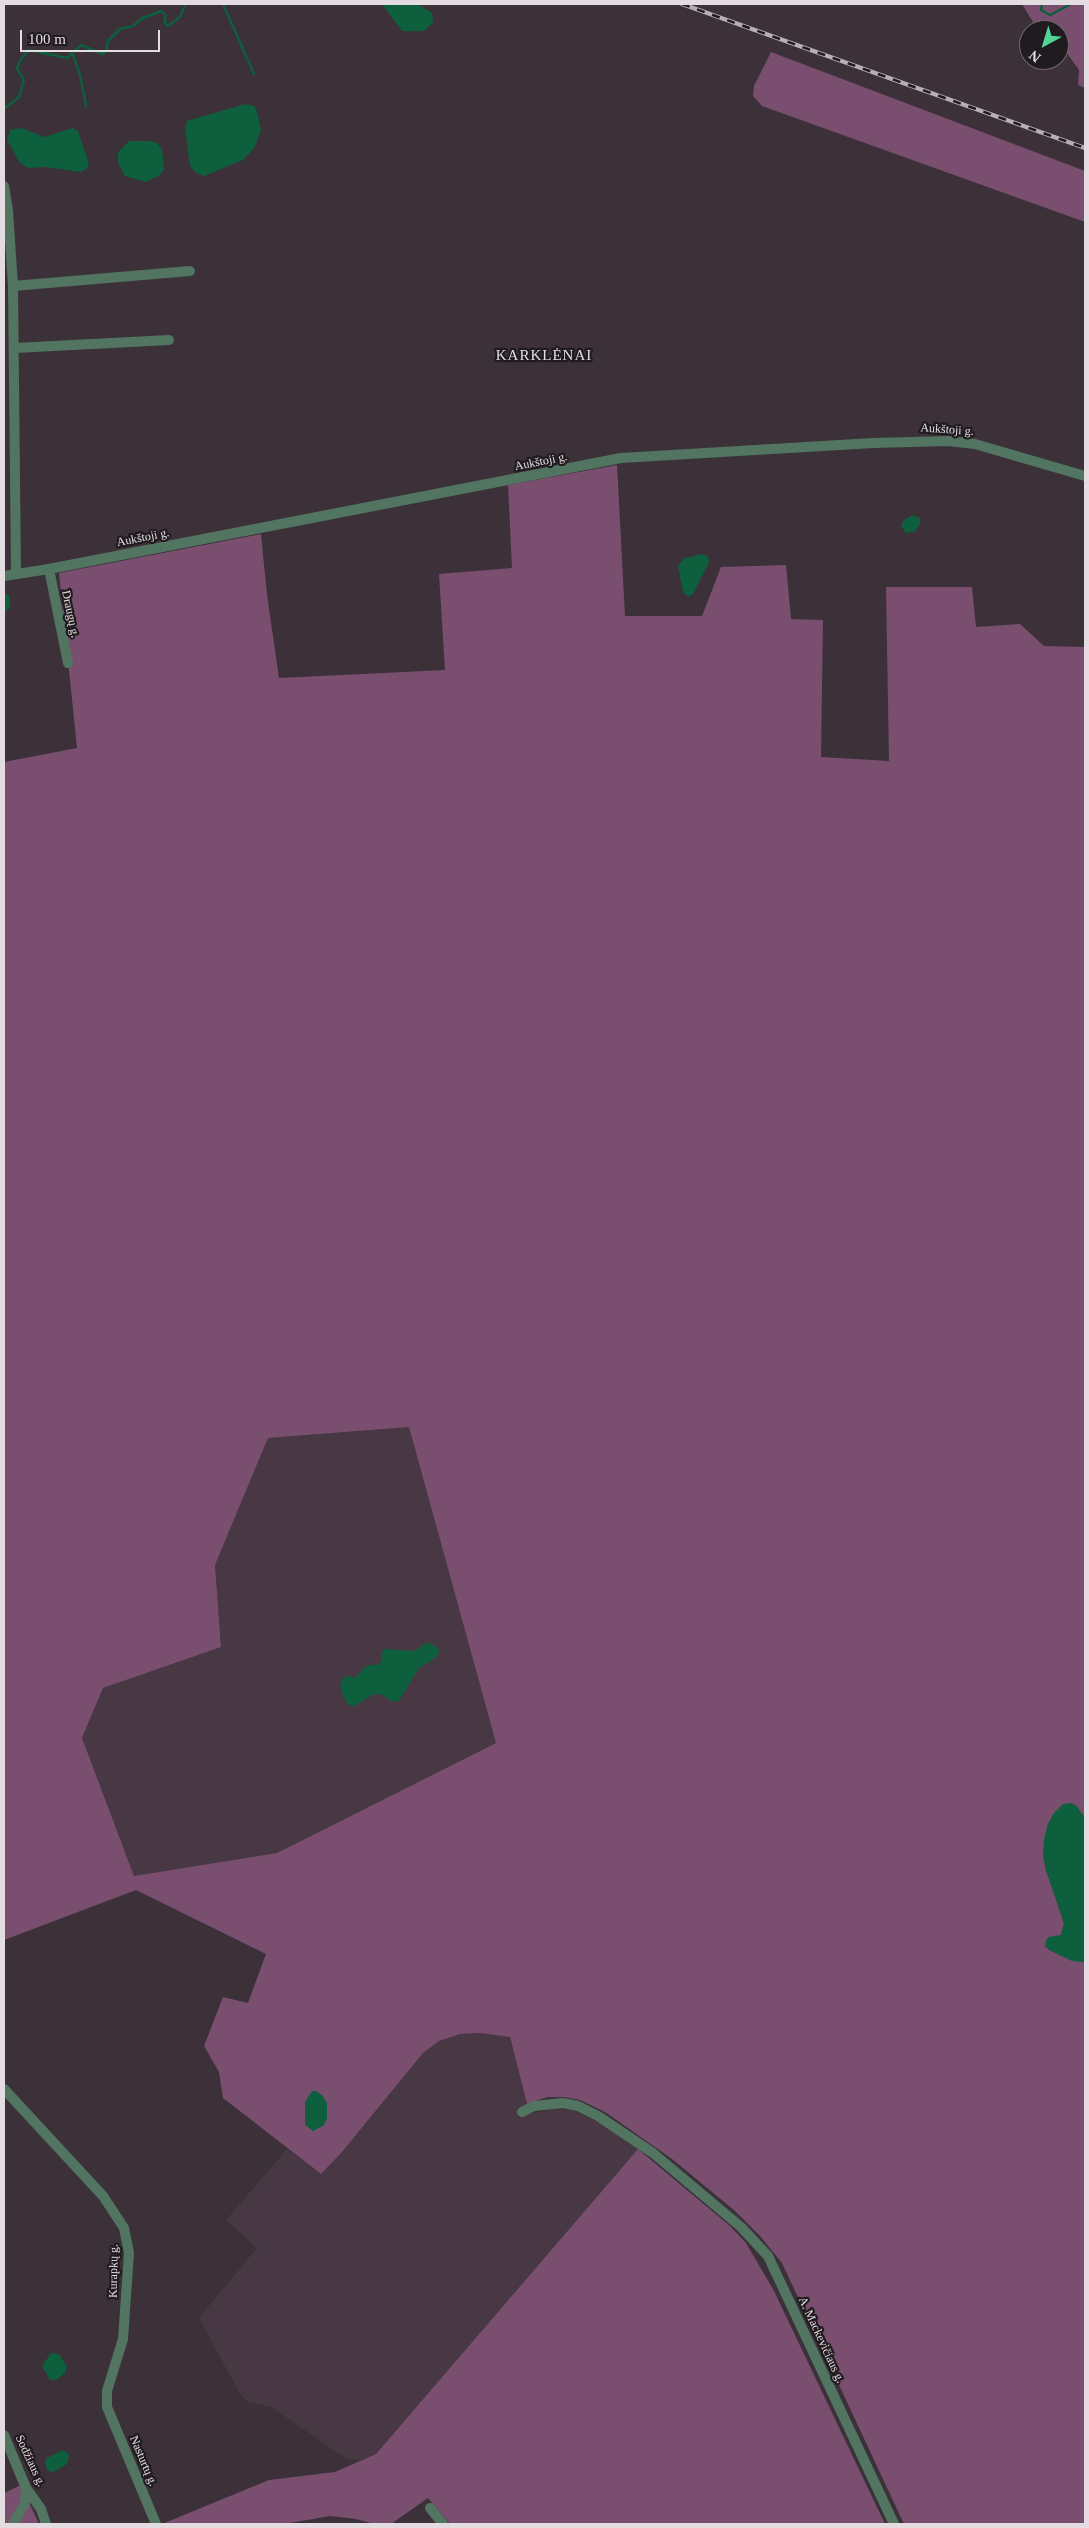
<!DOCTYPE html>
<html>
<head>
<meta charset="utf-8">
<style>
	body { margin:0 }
	#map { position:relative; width:1089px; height:2528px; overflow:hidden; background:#3c3139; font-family:"Times New Roman",serif }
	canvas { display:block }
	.frame { position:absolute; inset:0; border:5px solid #e3dce1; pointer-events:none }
	.north { position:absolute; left:1019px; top:20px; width:50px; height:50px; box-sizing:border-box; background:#201b1f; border:1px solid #6e686d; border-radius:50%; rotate:219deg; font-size:14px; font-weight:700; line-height:20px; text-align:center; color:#e3dce1 }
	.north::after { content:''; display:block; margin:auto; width:18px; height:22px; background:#53d396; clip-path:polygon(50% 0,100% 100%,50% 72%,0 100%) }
	.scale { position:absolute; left:20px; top:30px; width:140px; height:22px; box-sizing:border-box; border:2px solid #e3dce1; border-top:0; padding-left:6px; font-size:15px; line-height:18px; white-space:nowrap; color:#e3dce1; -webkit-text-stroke:4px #201b1f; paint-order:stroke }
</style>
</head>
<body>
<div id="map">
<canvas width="1089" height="2528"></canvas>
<div class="frame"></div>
<div class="north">N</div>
<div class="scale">100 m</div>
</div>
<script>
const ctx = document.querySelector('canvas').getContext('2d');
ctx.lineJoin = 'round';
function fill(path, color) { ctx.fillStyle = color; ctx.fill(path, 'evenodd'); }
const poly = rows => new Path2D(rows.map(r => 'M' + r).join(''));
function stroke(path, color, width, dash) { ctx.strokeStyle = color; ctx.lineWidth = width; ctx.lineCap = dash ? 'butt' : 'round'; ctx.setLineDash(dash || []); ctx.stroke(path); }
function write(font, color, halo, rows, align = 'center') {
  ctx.font = font + ' "Times New Roman",serif'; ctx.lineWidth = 4.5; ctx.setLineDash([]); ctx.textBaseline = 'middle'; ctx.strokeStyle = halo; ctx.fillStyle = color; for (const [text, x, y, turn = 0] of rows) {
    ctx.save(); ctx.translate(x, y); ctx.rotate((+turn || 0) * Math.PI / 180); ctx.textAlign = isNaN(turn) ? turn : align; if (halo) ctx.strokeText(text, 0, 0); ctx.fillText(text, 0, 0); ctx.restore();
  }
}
const built = poly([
	[409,1427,496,1743,277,1853,134,1876,82,1738,103,1688,221,1646,215,1565,268,1438],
	[480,2033,510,2037,529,2114,555,2109,572,2110,610,2128,638,2149,376,2454,361,2460,347,2459,271,2407,248,2402,240,2394,199,2318,257,2248,226,2220,287,2149,321,2174,342,2152,423,2053,439,2041,460,2034]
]);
const green = poly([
	[1022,4,1085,4,1085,88,1078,85,1079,70,1059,42,1059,30,1042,30,1036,27],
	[771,52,1085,171,1085,222,762,106,753,96,754,86],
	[617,465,625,616,702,616,721,567,786,565,791,619,823,620,821,757,889,761,886,587,972,587,976,627,1020,624,1044,646,1085,647,1085,1819,1082,1813,1048,1824,1043,1855,1046,1870,1064,1923,1061,1935,1056,1937,1083,1962,1085,1961,1085,2524,904,2524,782,2263,760,2236,734,2210,672,2159,605,2112,580,2100,564,2097,547,2097,527,2104,510,2037,480,2033,460,2034,439,2041,423,2053,342,2152,321,2174,223,2098,219,2072,204,2046,223,1997,248,2003,266,1954,136,1890,4,1940,4,762,77,748,59,573,261,534,267,595,279,678,445,670,439,574,512,568,508,485],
	[409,1427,496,1743,277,1853,134,1876,82,1738,103,1688,221,1647,215,1565,268,1438],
	[638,2149,730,2226,746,2243,774,2291,885,2524,450,2524,428,2498,391,2524,374,2524,356,2519,330,2516,284,2524,162,2524,269,2480,335,2472,376,2454],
	[21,2485,39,2524,4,2524,4,2493]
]);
const water = poly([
	[382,4,418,4,432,13,433,23,424,31,402,31],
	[245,104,254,106,257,111,261,130,255,147,243,160,204,176,196,173,190,166,185,128,187,121],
	[21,128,44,137,73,128,78,131,89,164,86,169,81,172,46,167,28,168,20,163,7,140,10,130],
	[129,141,149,141,157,143,162,149,164,169,160,175,146,182,125,176,118,163,118,152],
	[912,515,920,518,920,524,914,532,906,533,901,526,904,520],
	[702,554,708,556,709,562,693,594,688,597,683,592,678,566,685,558],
	[4,594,9,595,10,608,4,613],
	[428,1642,438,1648,439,1652,435,1658,419,1668,399,1701,391,1701,381,1694,372,1695,355,1706,348,1705,343,1696,340,1685,344,1677,350,1676,355,1678,367,1665,377,1665,382,1661,381,1654,385,1649,414,1651],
	[1071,1803,1077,1806,1085,1819,1085,1961,1083,1962,1072,1961,1049,1950,1045,1946,1046,1940,1049,1937,1061,1935,1064,1923,1046,1870,1043,1855,1044,1839,1048,1824,1053,1814,1063,1804],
	[312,2091,316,2091,322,2095,327,2103,327,2119,323,2126,313,2131,305,2125,305,2102],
	[51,2353,59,2354,67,2367,65,2373,56,2380,50,2380,42,2366],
	[63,2450,69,2455,67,2464,53,2472,47,2470,45,2462,47,2458]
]);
const stream = poly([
	[223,4,254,74],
	[1042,4,1041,10,1050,15,1071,4],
	[73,55,80,75,86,106],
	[4,109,19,97,24,80,17,68,21,59,29,50,67,58,81,45,102,54,106,52,108,41,120,29,133,26,141,19,161,11,165,14,165,23,168,26,179,18,186,4]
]);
const minor = poly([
	[4,186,8,210,13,286,16,574],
	[13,286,190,271],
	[15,348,169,340],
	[49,569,68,663],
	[4,576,49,569,621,458,873,443,948,441,975,444,1085,476],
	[4,2089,103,2196,124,2228,129,2253,123,2339,107,2391,107,2407,156,2524],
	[522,2112,534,2106,563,2103,578,2106,598,2116,653,2153,741,2227,768,2256,894,2524],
	[4,2435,26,2488,41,2509,46,2524],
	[430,2508,443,2524],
	[13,2524,25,2503,26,2488]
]);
const rail = poly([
	[682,4,1085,148]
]);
const streetNames = [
	["Aukštoji g.",947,430,4],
	["Aukštoji g.",541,462,-11],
	["Aukštoji g.",143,538,-11],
	["Draugų g.",70,614,78],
	["Kurapkų g.",114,2271,-89],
	["A. Mackevičiaus g.",821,2340,65],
	["Sodžiaus g.",30,2461,65],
	["Nasturtų g.",143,2461,67]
];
const quarterNames = [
	["KARKLĖNAI",544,356]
];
fill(built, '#483844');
fill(green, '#794e6f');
fill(water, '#0d5f3d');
stroke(stream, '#0d5f3d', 2.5);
stroke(minor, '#517560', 10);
stroke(rail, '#b7afb5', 4.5);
stroke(rail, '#201b1f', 2.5, [8]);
write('12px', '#e3dce1', '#201b1f', streetNames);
ctx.letterSpacing = '1px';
write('15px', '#e3dce1', '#201b1f', quarterNames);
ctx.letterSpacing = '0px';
</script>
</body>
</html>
